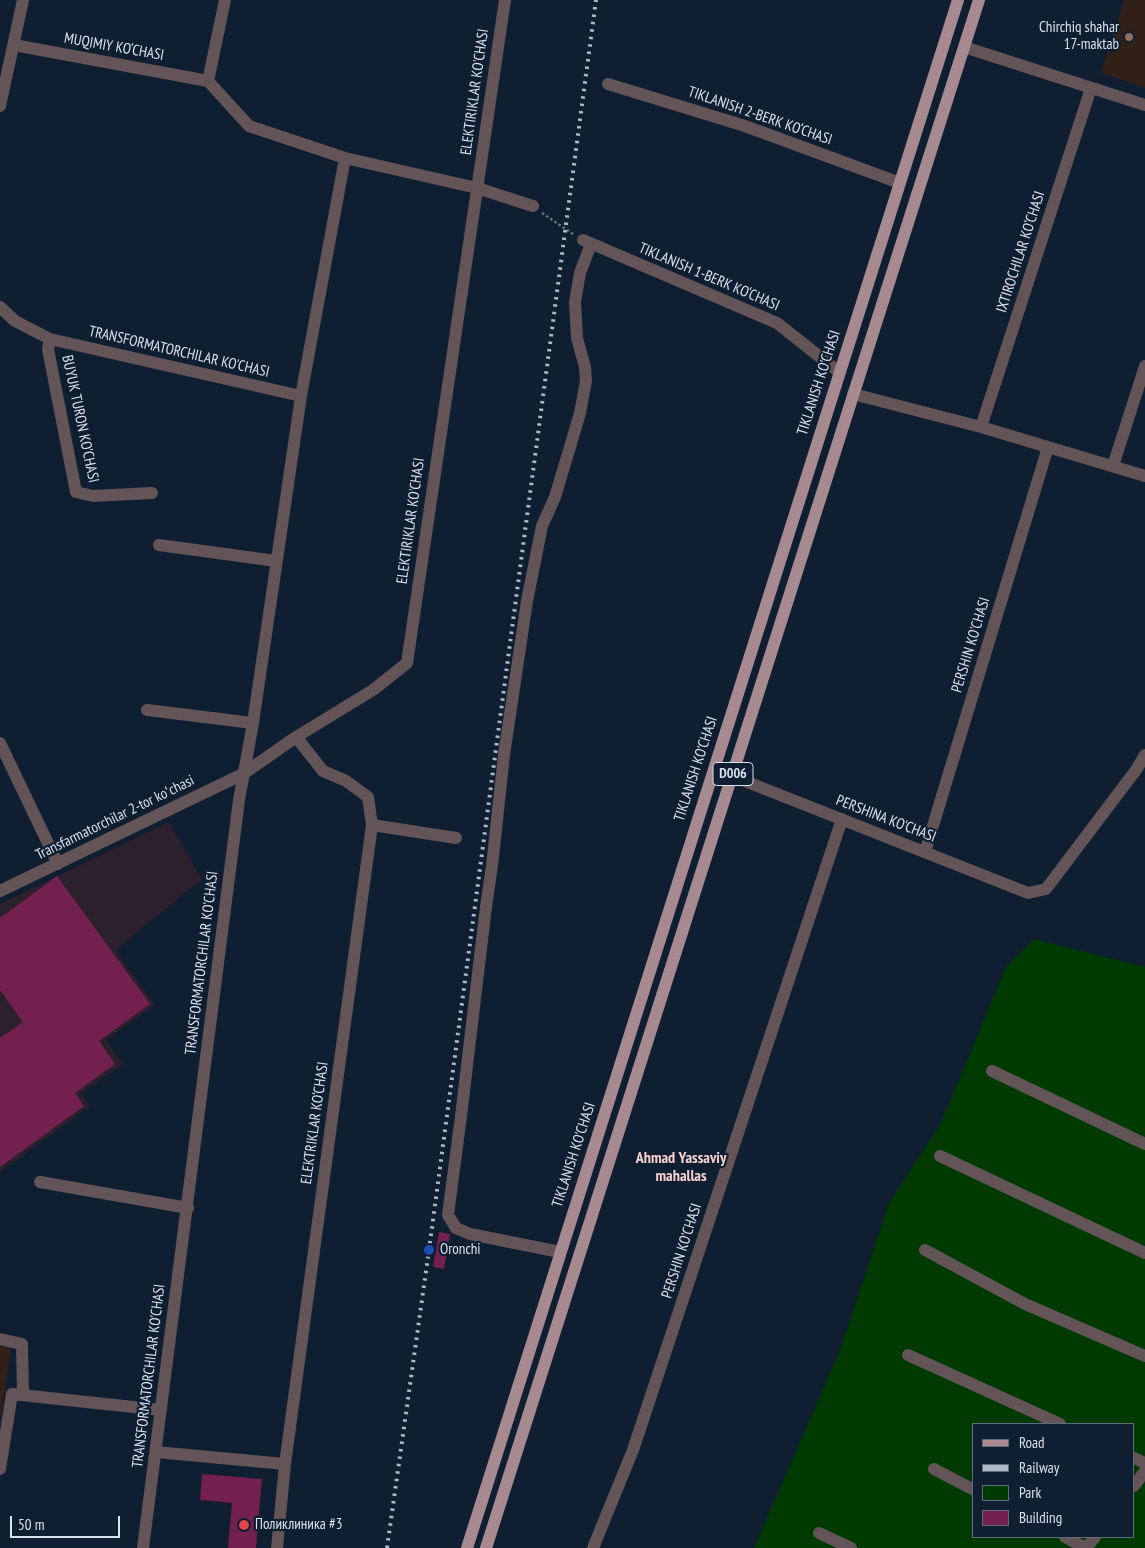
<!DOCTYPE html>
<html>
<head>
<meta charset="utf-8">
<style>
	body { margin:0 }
	#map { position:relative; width:1145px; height:1548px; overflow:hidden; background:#101e31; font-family:"PT Sans Narrow",sans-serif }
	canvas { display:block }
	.legend { position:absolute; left:972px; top:1423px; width:162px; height:115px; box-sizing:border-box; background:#101e31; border:1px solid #606c7d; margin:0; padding:6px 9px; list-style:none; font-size:15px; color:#d8e1ef }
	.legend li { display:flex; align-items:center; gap:10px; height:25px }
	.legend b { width:25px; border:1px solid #606c7d }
	.scale { position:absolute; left:10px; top:1516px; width:110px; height:22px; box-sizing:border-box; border:2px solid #d8e1ef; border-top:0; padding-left:6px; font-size:15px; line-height:18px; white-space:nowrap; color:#d8e1ef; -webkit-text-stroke:4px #101e31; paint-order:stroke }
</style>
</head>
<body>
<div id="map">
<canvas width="1145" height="1548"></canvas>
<ul class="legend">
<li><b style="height:6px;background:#a78a90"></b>Road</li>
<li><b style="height:6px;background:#aeb9c8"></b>Railway</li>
<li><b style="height:14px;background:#003a00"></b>Park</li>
<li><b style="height:14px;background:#72204d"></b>Building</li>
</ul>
<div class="scale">50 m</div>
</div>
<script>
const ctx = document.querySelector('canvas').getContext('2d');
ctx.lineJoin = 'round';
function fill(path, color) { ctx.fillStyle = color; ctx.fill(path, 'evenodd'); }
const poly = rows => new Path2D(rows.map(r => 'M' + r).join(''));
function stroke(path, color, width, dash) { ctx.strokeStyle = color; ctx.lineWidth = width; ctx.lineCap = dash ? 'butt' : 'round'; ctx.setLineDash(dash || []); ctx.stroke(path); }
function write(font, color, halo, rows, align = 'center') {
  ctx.font = font + ' "PT Sans Narrow",sans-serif'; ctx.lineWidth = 4.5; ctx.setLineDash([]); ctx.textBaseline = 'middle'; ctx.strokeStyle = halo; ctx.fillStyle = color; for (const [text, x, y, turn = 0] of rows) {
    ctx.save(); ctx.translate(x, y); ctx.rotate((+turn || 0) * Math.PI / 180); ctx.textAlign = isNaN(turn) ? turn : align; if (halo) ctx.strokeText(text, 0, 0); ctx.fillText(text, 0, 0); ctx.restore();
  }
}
const industrial = poly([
	[169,822,202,879,115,950,155,1005,106,1040,123,1064,81,1093,90,1106,0,1172,0,904]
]);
const education = poly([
	[1124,0,1145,0,1145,88,1101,73],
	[0,1346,11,1348,0,1424]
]);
const green = poly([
	[1034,939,1145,967,1145,1548,754,1548,840,1350,889,1203,941,1123,1006,967],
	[974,1424,1134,1424,1134,1537,974,1537]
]);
const building = poly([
	[57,876,150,1004,99,1041,115,1064,75,1093,84,1106,0,1167,0,1038,23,1022,0,990,0,918],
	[439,1232,450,1234,444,1269,433,1267],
	[202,1474,262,1479,256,1548,228,1548,232,1503,200,1500]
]);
const path = poly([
	[542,213,573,234]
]);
const minor = poly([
	[14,45,208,81],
	[964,47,1145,105],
	[208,81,249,126,345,158,477,188,533,206],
	[208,81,225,0],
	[608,84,745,126,900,183],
	[0,106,23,0],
	[583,240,777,323,839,372],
	[0,307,15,321,50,339,301,396],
	[50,339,48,349,76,492,93,496,152,493],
	[853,394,981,427,1145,476],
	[981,427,1091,88],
	[1113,466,1145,366],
	[159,545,276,561],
	[147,710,253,723],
	[0,743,58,864],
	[732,776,1028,893,1046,889,1136,770,1145,755],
	[372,825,456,838],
	[925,852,1048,447],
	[0,891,243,774,296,737,373,690,407,663,505,0],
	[992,1071,1145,1144],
	[940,1156,1145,1253],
	[40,1182,188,1208],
	[925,1250,1025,1304,1145,1356],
	[560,1252,470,1234,456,1228,448,1215,461,1116,486,907,492,866,504,755,527,601,542,526,555,497,570,447,580,413,586,381,585,367,577,338,575,302,580,273,591,244],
	[0,1339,22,1344,23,1395],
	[908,1355,1060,1424],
	[156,1452,285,1464],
	[1134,1458,1145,1463],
	[0,1469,12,1394,161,1410],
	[934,1469,974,1490],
	[1134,1486,1145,1471],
	[819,1533,851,1548],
	[1065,1537,1086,1548],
	[143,1548,239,800,253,723,301,396,345,158],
	[277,1548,285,1464,372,825,368,797,346,781,323,771,296,737],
	[593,1548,633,1450,842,819],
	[1086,1548,1095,1537]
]);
const major = poly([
	[467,1548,958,0],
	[486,1548,979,0]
]);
const rail = poly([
	[387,1548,429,1250,596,0]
]);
const markers = [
	[1129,37,5,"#8d6e63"],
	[429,1250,6,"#1a4fb4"],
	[244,1525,6,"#e0444e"]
];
const shields = [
	[733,774,40]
];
const shieldNames = [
	["D006",733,774]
];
const poiNames = [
	["Chirchiq shahar",1119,28,"right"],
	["17-maktab",1119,45,"right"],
	["Oronchi",440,1250],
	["Поликлиника #3",255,1525]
];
const streetNames = [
	["MUQIMIY KO‘CHASI",114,47,10],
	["ELEKTIRIKLAR KO'CHASI",475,92,-82],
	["TIKLANISH 2-BERK KO‘CHASI",760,116,19],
	["IXTIROCHILAR KO‘CHASI",1021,252,-72],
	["TIKLANISH 1-BERK KO‘CHASI",709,277,23],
	["TRANSFORMATORCHILAR KO'CHASI",179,352,13],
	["TIKLANISH KO'CHASI",819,383,-72],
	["BUYUK TURON KO'CHASI",80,419,78],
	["ELEKTIRIKLAR KO'CHASI",411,521,-82],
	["PERSHIN KO'CHASI",971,645,-73],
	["TIKLANISH KO'CHASI",696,769,-72],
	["Transfarmatorchilar 2-tor koʻchasi",115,818,-26],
	["PERSHINA KO'CHASI",886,819,21],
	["TRANSFORMATORCHILAR KO'CHASI",202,963,-83],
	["ELEKTRIKLAR KO‘CHASI",315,1123,-82],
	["TIKLANISH KO'CHASI",574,1155,-72],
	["PERSHIN KO'CHASI",682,1251,-72],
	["TRANSFORMATORCHILAR KO'CHASI",149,1376,-83]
];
const neighbourhoodNames = [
	["Ahmad Yassaviy",681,1158],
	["mahallas",681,1176]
];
fill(industrial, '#2c202d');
fill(education, '#312018');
fill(green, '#003a00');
fill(building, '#72204d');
stroke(path, '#697585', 2.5, [2.5, 2.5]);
stroke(minor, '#625457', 12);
stroke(major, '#a78a90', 12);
stroke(rail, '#aeb9c8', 4, [2.5, 5]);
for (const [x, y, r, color] of markers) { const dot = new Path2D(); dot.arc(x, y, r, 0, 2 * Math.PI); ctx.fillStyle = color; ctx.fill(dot); stroke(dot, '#101e31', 2); }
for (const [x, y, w] of shields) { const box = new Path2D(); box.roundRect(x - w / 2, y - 11.5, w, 23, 4); ctx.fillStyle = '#101e31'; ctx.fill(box); stroke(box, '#d8e1ef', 1); }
write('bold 14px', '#d8e1ef', null, shieldNames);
write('15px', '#d8e1ef', '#101e31', poiNames, 'left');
write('15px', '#d8e1ef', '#101e31', streetNames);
write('bold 16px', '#f4d1ce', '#101e31', neighbourhoodNames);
</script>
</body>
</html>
